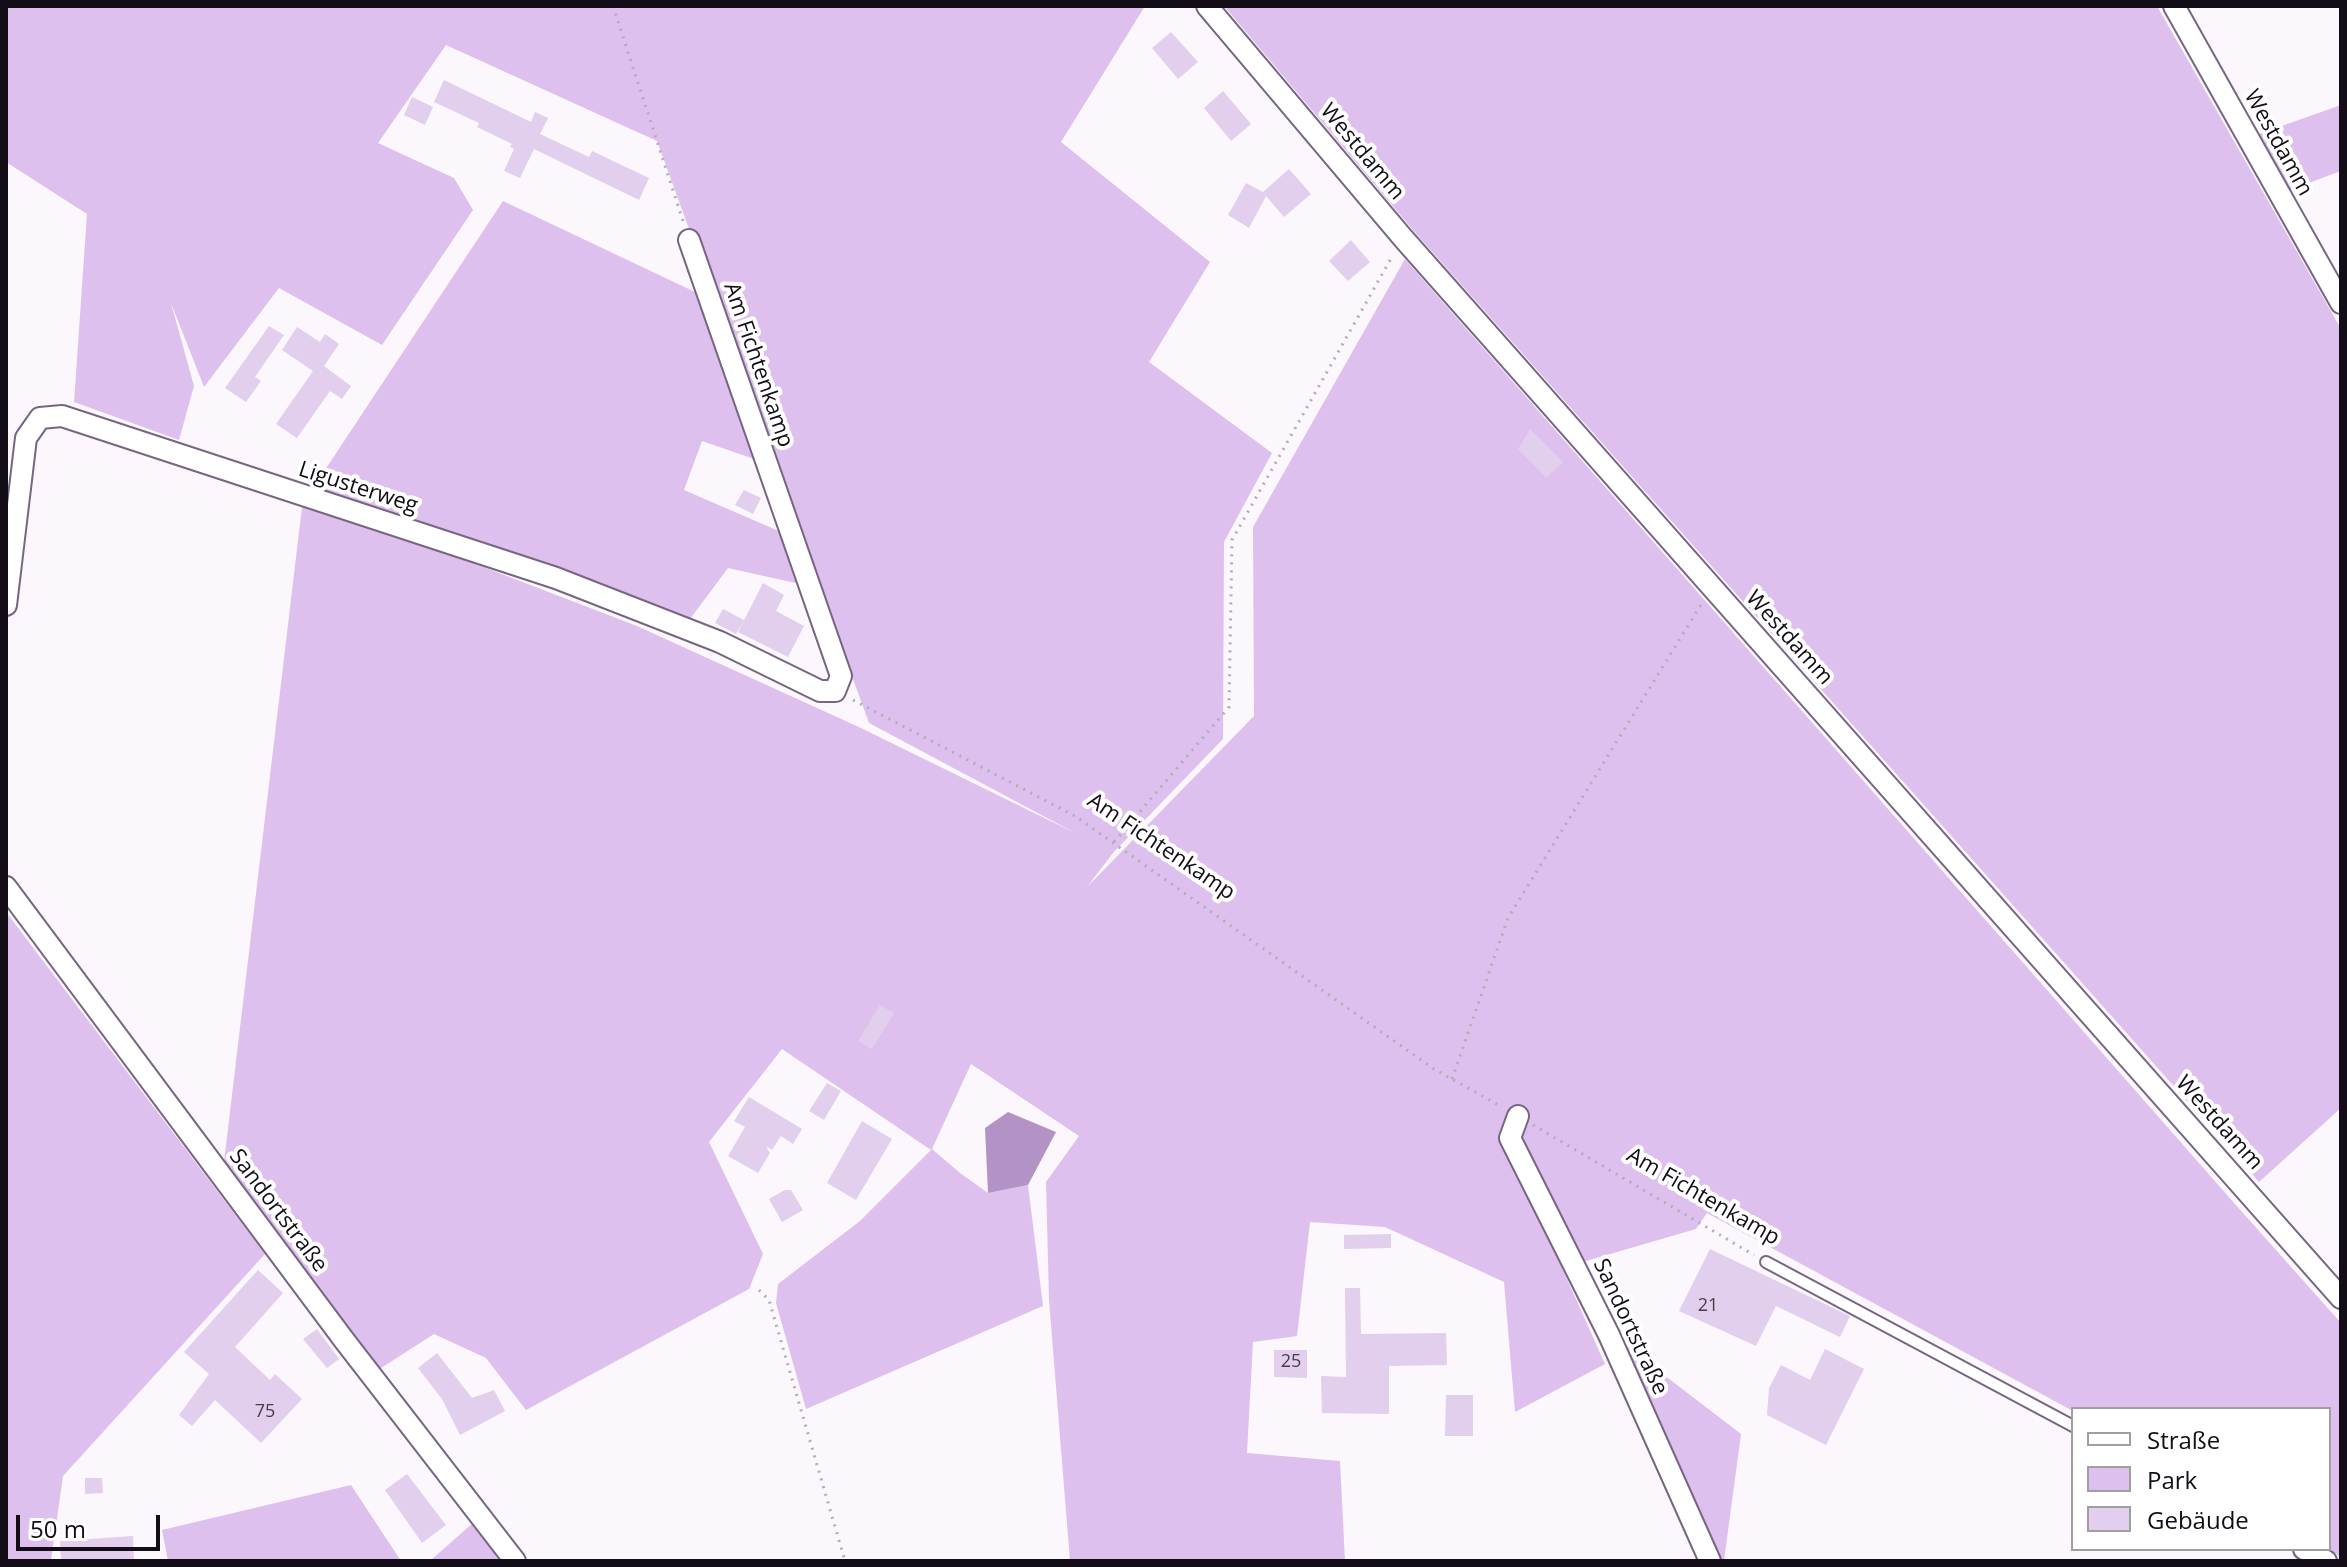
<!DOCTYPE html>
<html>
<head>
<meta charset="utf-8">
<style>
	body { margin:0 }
	#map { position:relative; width:2347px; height:1567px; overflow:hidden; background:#fbf7fd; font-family:"Open Sans",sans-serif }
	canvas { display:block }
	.frame { position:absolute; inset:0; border:8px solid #130d17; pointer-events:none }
	.legend { position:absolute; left:2071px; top:1407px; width:260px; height:144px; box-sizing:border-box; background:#fff; border:2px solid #a19ea2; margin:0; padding:10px 14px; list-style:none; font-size:24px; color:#130d17 }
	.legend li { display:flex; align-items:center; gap:16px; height:40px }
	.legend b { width:40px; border:2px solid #a19ea2 }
	.scale { position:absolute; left:16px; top:1515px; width:144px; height:36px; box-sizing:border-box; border:4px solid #130d17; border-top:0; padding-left:10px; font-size:24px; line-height:28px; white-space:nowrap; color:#130d17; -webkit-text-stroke:6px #fff; paint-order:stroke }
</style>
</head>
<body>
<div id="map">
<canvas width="2347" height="1567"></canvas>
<div class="frame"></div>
<ul class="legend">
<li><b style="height:10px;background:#fff"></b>Straße</li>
<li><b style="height:22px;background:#ddc0ee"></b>Park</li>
<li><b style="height:22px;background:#e1cfed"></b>Gebäude</li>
</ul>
<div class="scale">50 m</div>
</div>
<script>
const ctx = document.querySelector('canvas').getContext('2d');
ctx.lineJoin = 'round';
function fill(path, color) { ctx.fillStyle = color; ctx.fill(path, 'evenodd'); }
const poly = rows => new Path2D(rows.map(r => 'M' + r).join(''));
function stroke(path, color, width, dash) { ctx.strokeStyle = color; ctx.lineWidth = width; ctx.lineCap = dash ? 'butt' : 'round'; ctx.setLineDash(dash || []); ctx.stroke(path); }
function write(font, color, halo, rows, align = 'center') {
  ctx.font = font + ' "Open Sans",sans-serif'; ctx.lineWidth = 8; ctx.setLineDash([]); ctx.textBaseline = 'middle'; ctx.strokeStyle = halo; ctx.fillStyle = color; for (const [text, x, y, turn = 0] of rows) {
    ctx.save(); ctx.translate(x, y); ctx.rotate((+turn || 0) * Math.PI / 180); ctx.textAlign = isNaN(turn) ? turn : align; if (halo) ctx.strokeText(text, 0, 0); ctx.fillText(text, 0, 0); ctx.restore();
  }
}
const green = poly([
	[6,6,1145,6,1061,142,1210,262,1149,362,1272,453,1224,542,1223,739,1113,853,1087,887,1254,716,1253,527,1405,259,2235,1204,2341,1323,2341,1557,2327,1549,2329,1549,2329,1409,2073,1409,2073,1411,1707,1213,1696,1229,1562,1268,1605,1364,1515,1412,1504,1282,1385,1227,1310,1222,1297,1336,1253,1342,1247,1453,1340,1461,1345,1561,1070,1561,1049,1300,1046,1182,1079,1136,971,1064,932,1149,960,1173,988,1193,1028,1185,1043,1306,806,1409,776,1303,778,1284,860,1221,931,1150,782,1049,709,1142,763,1254,749,1289,526,1410,486,1358,434,1334,378,1370,224,1162,302,507,434,548,637,626,861,728,1075,833,869,723,657,141,446,45,378,143,454,178,473,210,382,345,279,288,204,387,171,303,194,386,179,440,74,402,87,214,6,162],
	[1224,6,2157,6,2341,329,2341,1108,2259,1182,1418,236],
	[2341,105,2341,171,2290,190,2259,134],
	[503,201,695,292,757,460,702,441,684,490,788,535,800,584,728,568,690,619,313,488],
	[6,912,265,1254,63,1476,51,1561,6,1561],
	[1621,1342,1741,1434,1724,1561,1721,1561],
	[351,1485,401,1561,168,1561,162,1530],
	[474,1522,504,1561,430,1561]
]);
const water = poly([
	[1008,1112,1056,1132,1028,1185,988,1193,985,1128]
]);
const building = poly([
	[1171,32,1198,62,1178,79,1152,48],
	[444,80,531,122,535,112,548,118,540,134,589,157,592,151,649,178,639,200,534,149,520,178,504,171,514,149,510,147,512,144,477,127,479,123,434,102],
	[1223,91,1251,124,1231,141,1204,108],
	[412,97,433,107,425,125,404,115],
	[1289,169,1311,194,1284,217,1266,196,1249,228,1228,215,1246,183,1263,192],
	[1351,240,1370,262,1348,281,1329,261],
	[269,326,284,335,255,377,261,381,246,402,225,388],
	[297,327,320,342,325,334,339,344,324,366,351,386,342,399,330,391,297,438,276,424,313,371,282,350],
	[1530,429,1563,462,1546,478,1518,449],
	[744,490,761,498,753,514,735,505],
	[763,583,784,595,776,611,804,626,788,657,738,632],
	[723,609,744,620,736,634,715,623],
	[880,1005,894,1013,872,1049,858,1041],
	[827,1083,841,1091,824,1120,809,1111],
	[749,1097,802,1129,793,1144,781,1136,772,1150,766,1146,770,1153,758,1173,728,1156,745,1127,734,1121],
	[862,1121,892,1139,856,1200,827,1183],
	[785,1190,791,1190,803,1210,782,1222,769,1199],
	[1391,1234,1391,1248,1344,1249,1344,1235],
	[1710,1249,1850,1316,1840,1337,1776,1306,1756,1346,1679,1311],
	[258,1270,283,1293,235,1347,270,1380,275,1374,302,1399,261,1443,215,1400,192,1426,179,1415,209,1374,184,1352],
	[1345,1288,1360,1288,1361,1334,1446,1333,1447,1365,1389,1366,1389,1414,1322,1413,1321,1376,1346,1377],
	[317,1329,339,1359,327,1368,303,1339],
	[1825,1349,1864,1369,1826,1445,1767,1415,1769,1388,1781,1365,1810,1380],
	[1274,1350,1307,1350,1307,1378,1274,1377],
	[437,1353,472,1398,494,1390,505,1411,460,1435,442,1399,418,1368],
	[1446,1395,1473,1395,1473,1436,1445,1436],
	[407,1474,446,1525,422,1543,385,1490],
	[85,1478,102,1478,103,1493,85,1494],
	[133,1536,134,1561,61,1561,60,1541]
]);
const path = poly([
	[613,6,683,221],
	[853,700,1075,816,1434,1069,1502,1107],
	[1114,842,1229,707,1232,540,1393,255],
	[1452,1079,1508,918,1702,603],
	[1533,1125,1754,1255],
	[759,1290,769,1300,845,1561]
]);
const service = poly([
	[1766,1262,2073,1426]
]);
const minor = poly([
	[1207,6,1403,238,2341,1298],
	[2174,6,2341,303],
	[6,605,26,438,40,418,62,416,556,578,720,642,820,691,835,691,841,676,689,240],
	[6,887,344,1340,515,1561],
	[1518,1116,1510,1138,1609,1335,1710,1561],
	[2304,1549,2326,1561]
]);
const numberNames = [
	["21",1708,1306],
	["25",1291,1362],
	["75",265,1412]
];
const streetNames = [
	["Westdamm",2278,143,61],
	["Westdamm",1362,152,50],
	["Am Fichtenkamp",758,365,71],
	["Ligusterweg",358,488,18],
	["Westdamm",1789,638,48],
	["Am Fichtenkamp",1161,847,34],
	["Westdamm",2219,1123,48],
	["Am Fichtenkamp",1703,1197,30],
	["Sandortstraße",278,1211,53],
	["Sandortstraße",1630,1327,65]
];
fill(green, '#ddc0ee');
fill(water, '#b392c6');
fill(building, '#e1cfed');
stroke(service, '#776681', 14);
stroke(minor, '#776681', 24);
stroke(path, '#b1adb4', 3, [2, 6]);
stroke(service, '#fff', 10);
stroke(minor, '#fff', 20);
write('18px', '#463e4c', null, numberNames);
write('22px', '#130d17', '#fff', streetNames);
</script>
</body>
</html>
